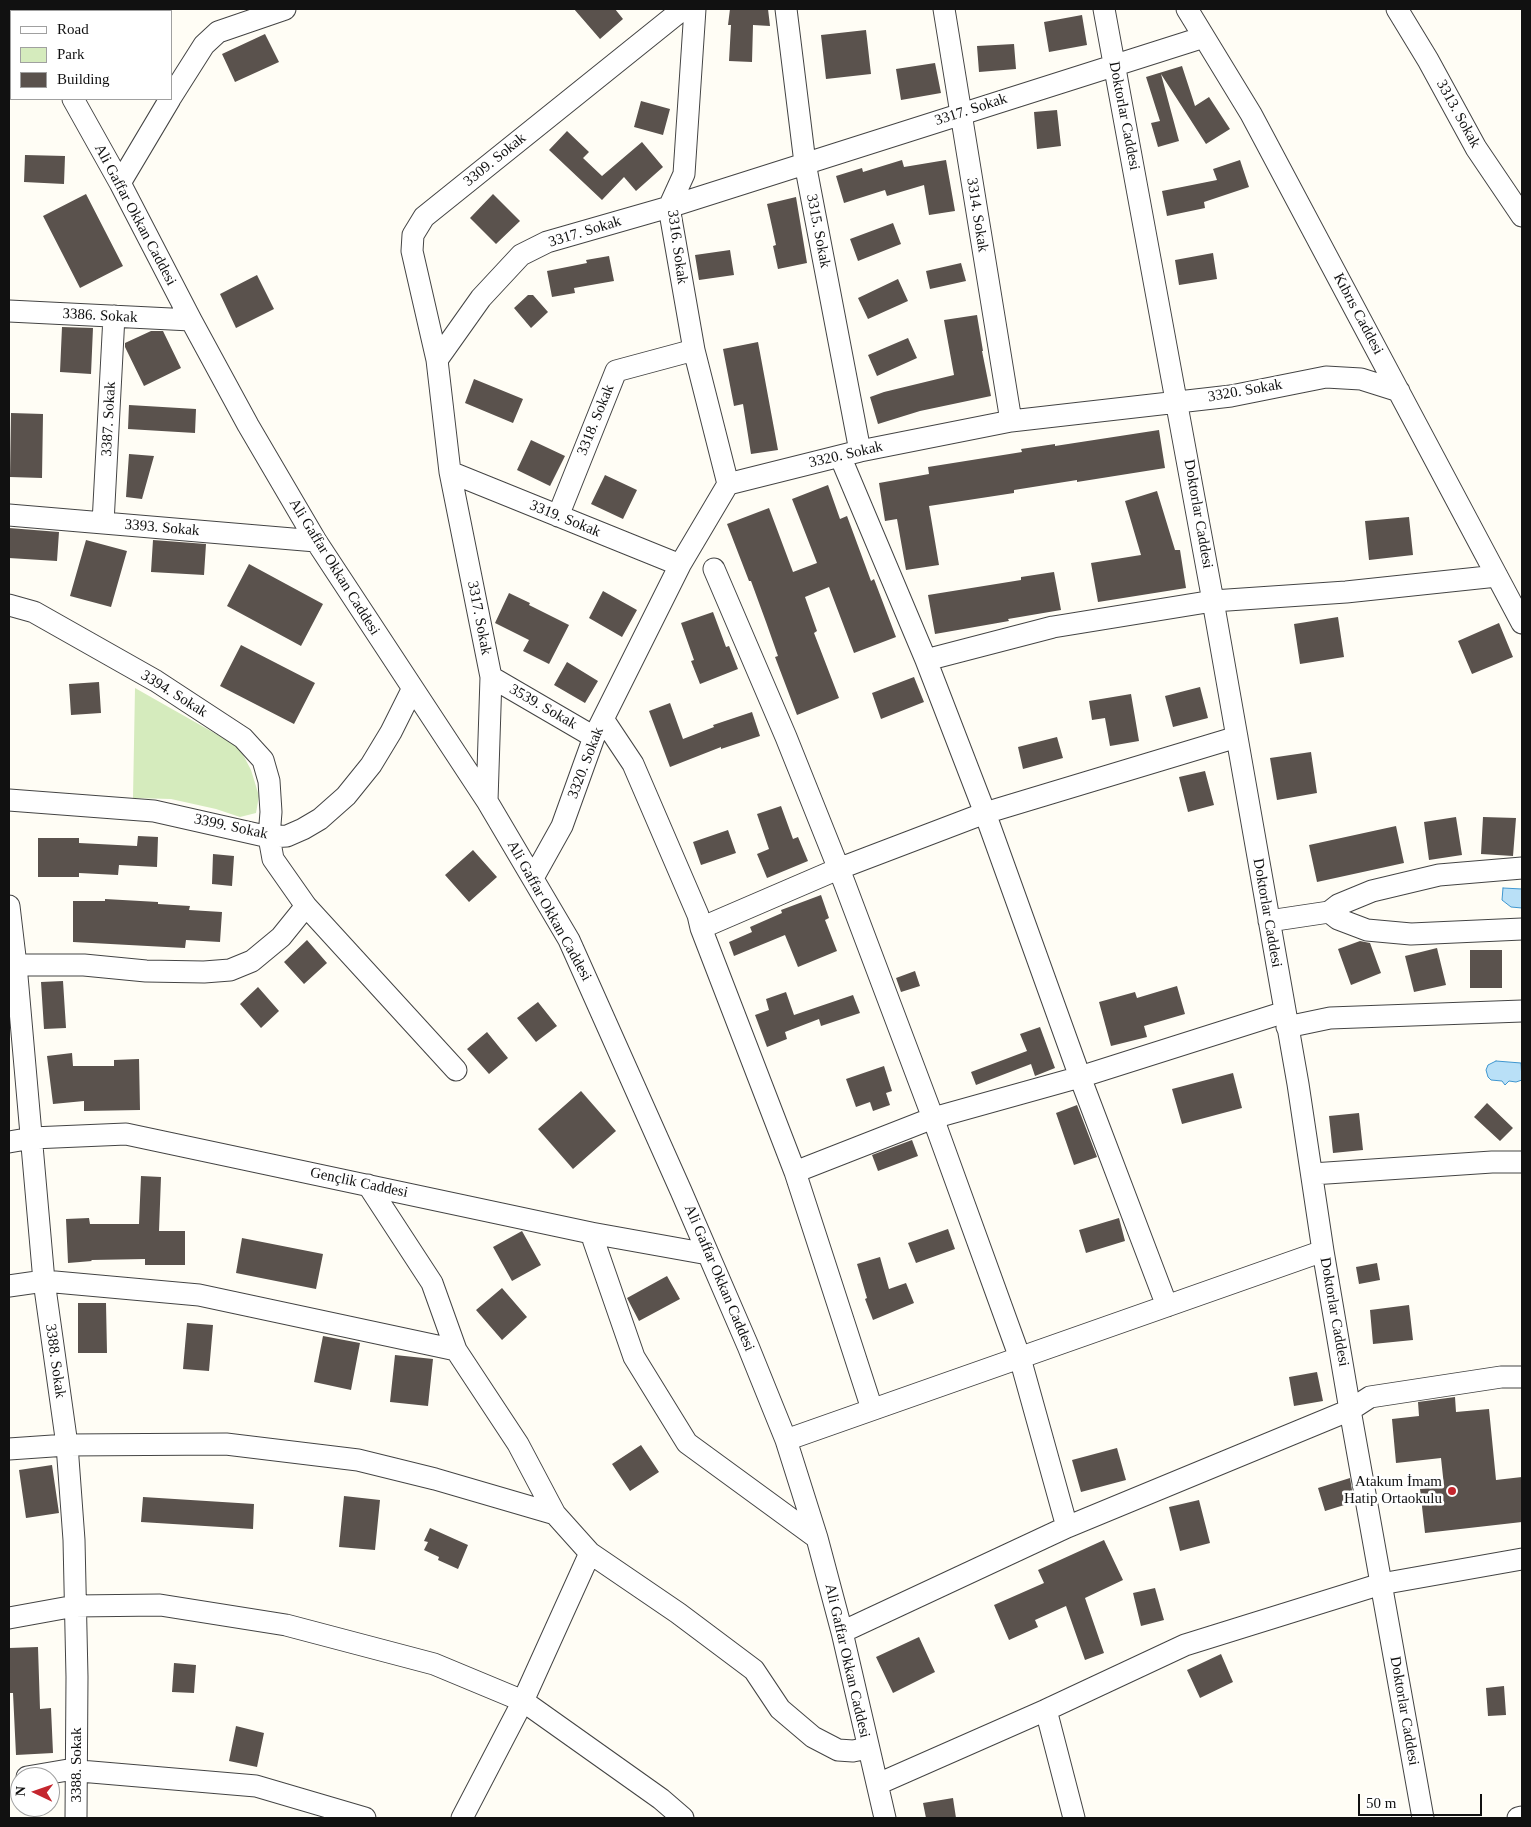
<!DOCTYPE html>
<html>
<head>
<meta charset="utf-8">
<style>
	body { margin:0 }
	#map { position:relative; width:1531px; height:1827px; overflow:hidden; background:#fffdf5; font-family:"Times New Roman",serif }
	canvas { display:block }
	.frame { position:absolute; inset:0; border:10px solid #111; pointer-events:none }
	.legend { position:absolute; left:10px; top:10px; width:162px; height:90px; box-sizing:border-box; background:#fff; border:1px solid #a0a0a0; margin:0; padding:6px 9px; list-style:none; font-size:15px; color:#111 }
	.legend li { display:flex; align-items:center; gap:10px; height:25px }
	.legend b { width:25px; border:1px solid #a0a0a0 }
	.north { position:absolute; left:10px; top:1767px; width:50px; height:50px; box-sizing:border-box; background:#fff; border:1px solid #a0a0a0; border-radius:50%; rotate:273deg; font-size:14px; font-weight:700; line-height:20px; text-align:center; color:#111 }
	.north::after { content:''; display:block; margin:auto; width:18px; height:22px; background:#c4262e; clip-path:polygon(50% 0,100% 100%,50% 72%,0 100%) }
	.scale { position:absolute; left:1358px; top:1794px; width:124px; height:22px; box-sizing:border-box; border:2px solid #111; border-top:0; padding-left:6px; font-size:15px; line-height:18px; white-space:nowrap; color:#111; -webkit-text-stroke:4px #fff; paint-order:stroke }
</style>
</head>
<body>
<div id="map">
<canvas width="1531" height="1827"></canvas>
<div class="frame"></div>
<ul class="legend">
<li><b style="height:6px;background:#fff"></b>Road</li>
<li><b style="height:14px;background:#d5ebbd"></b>Park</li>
<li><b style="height:14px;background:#5a524d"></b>Building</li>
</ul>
<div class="north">N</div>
<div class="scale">50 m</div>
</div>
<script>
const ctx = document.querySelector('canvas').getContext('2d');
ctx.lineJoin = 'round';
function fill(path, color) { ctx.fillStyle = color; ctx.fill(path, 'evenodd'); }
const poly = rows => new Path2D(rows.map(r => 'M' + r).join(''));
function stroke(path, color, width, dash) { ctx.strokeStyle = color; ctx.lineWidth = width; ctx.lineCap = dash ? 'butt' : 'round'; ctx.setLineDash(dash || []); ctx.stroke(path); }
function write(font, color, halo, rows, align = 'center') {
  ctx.font = font + ' "Times New Roman",serif'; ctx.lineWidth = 5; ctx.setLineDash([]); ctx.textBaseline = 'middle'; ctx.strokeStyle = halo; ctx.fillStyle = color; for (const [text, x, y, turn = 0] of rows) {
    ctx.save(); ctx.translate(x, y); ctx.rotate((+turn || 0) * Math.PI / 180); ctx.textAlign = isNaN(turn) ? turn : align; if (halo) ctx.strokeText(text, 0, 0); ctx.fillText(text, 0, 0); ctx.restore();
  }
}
const green = poly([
	[135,688,239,747,251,770,259,796,256,813,240,817,216,809,171,799,133,798]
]);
const water = poly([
	[1503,888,1522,889,1522,908,1511,907,1502,900,1503,888],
	[1496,1061,1521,1063,1522,1080,1516,1082,1509,1081,1505,1085,1502,1081,1491,1080,1488,1077,1486,1070,1488,1065,1496,1061]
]);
const building = poly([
	[574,9,615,9,623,19,600,39],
	[730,9,768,9,770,26,753,25,752,62,729,61,731,25,728,25],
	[1082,15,1087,45,1049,52,1044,22],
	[866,30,871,74,826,79,821,35],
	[265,34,279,62,235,82,222,54],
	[1014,44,1016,69,979,72,977,46],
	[935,63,941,93,901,100,896,69],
	[1182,66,1195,106,1209,97,1230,129,1206,144,1161,74,1179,141,1158,147,1151,123,1160,121,1146,77],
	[641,101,670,109,663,135,634,127],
	[1057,110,1061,146,1037,149,1034,112],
	[567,131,589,152,583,158,602,176,642,142,663,167,636,191,624,177,602,200,549,150],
	[25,155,65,156,64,184,24,182],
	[902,160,904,167,946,160,955,211,929,215,924,185,887,196,885,190,844,203,836,176,862,168,863,172],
	[1240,160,1249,187,1204,202,1205,208,1167,216,1162,191,1217,180,1213,169],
	[86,194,123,266,80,288,43,216],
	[493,194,520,221,496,244,470,218],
	[796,197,807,263,778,269,773,246,776,245,767,204],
	[893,223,901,244,858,261,850,239],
	[730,250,734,275,699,280,695,255],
	[1213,253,1217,279,1179,285,1175,260],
	[609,256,614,281,574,288,575,293,552,297,547,271,587,263,586,260],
	[961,263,966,281,930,289,926,271],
	[257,275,274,309,236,328,220,294],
	[898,279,908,301,868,319,858,298],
	[528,295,533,295,548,312,531,328,514,308],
	[977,315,983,351,982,351,991,396,920,411,878,424,870,397,884,392,954,375,944,320],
	[62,327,93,328,91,374,60,372],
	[151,331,163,331,181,368,144,386,125,347,125,343],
	[908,338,917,358,877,376,868,355],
	[758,342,778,450,751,454,743,404,734,406,723,349],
	[474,379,523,399,513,423,465,403],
	[129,405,196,409,195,433,128,429],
	[11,413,43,414,42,478,10,477],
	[1159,430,1165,468,1077,482,1077,480,1014,490,1014,493,929,506,939,565,906,570,897,519,885,521,879,483,929,474,928,467,1022,452,1021,449,1055,444,1055,446],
	[531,440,565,456,550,486,517,470],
	[129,454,154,456,142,499,126,497],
	[605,475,637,490,623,519,591,504],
	[828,485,840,519,847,516,871,581,874,579,896,637,854,653,829,587,805,597,817,631,814,633,839,698,797,715,775,657,778,656,766,622,751,581,749,581,727,524,769,508,793,572,817,563,792,499],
	[1157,491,1175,550,1180,550,1186,588,1098,602,1091,563,1141,555,1125,501],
	[1409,517,1413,555,1369,560,1365,521],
	[9,528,59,532,57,561,9,558],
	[86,540,127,551,111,607,70,596],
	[153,540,206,544,204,575,151,572],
	[249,564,323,604,301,646,227,606],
	[1054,572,1061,610,1008,619,1009,621,935,634,928,595,1021,580,1021,577],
	[603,591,637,610,622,637,589,618],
	[509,593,530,603,529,605,569,625,549,664,523,651,529,640,495,623],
	[713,612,726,647,729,646,738,669,700,684,691,661,694,660,681,623],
	[1338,617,1344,657,1300,664,1294,624],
	[1499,623,1513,657,1472,674,1458,641],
	[241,645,315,683,294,724,220,686],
	[567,662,598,681,585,703,554,685],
	[914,677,924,702,881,719,872,693],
	[99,682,101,713,71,715,69,684],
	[1200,687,1208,718,1173,727,1165,696],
	[1131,694,1139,741,1110,746,1105,718,1092,720,1089,701],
	[670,703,683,739,714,727,713,725,752,712,760,736,721,749,721,747,670,767,649,711],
	[1057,737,1063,758,1023,769,1018,747],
	[1311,752,1317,793,1277,800,1270,758],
	[1205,771,1214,805,1188,812,1179,777],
	[781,806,793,839,798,837,808,861,767,878,757,854,769,849,757,814],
	[1456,817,1462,855,1429,860,1424,822],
	[1483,817,1516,818,1513,856,1481,854],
	[1396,826,1404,863,1317,882,1309,845],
	[728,830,736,853,701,865,693,842],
	[138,836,158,837,157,867,119,865,118,875,79,873,79,877,38,877,38,838,79,838,79,843,137,846],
	[473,850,497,877,469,902,445,875],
	[213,854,234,856,232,886,212,884],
	[821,895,829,918,825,920,837,951,798,967,785,935,734,956,729,942,752,932,750,927,782,913,781,910],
	[105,899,158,902,158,904,190,906,189,910,222,912,220,942,186,940,185,948,73,942,73,901,105,901],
	[307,940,327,963,304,984,284,962],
	[1360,941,1370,943,1381,973,1351,985,1338,949],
	[1437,948,1446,985,1414,992,1405,956],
	[1470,950,1502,950,1502,988,1470,988],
	[915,971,920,986,901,992,896,978],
	[63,981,66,1028,44,1029,41,982],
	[1177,986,1185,1014,1144,1026,1147,1037,1111,1046,1099,1002,1135,992,1137,998],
	[258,987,279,1011,261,1028,240,1004],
	[786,992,794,1015,853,995,860,1013,821,1026,819,1019,785,1032,787,1039,767,1047,755,1015,769,1010,766,999],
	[538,1002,557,1026,536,1042,517,1018],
	[1040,1027,1055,1068,1035,1076,1031,1064,976,1085,971,1072,1027,1051,1020,1034],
	[487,1032,508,1058,489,1074,467,1049],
	[72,1053,73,1066,114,1066,114,1060,139,1059,140,1110,84,1111,84,1101,53,1104,47,1056],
	[884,1066,892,1091,886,1093,890,1105,873,1111,870,1102,856,1107,846,1079],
	[1233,1073,1242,1108,1182,1124,1172,1089],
	[581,1091,616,1131,573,1169,538,1129],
	[1487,1103,1513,1128,1500,1141,1474,1117],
	[1077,1105,1097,1157,1074,1165,1056,1113],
	[1359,1113,1363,1150,1333,1153,1329,1116],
	[912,1140,918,1156,878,1171,872,1155],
	[141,1176,161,1177,159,1231,185,1231,185,1265,145,1265,145,1259,91,1260,92,1261,68,1263,66,1219,89,1218,90,1224,139,1224],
	[1119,1218,1125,1241,1086,1253,1079,1230],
	[948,1229,955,1249,916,1263,908,1243],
	[522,1231,541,1265,512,1281,493,1247],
	[242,1238,323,1254,316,1289,236,1273],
	[880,1257,889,1289,906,1283,914,1303,873,1320,865,1299,867,1298,857,1264],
	[1377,1263,1380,1280,1359,1284,1356,1267],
	[667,1276,680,1299,639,1321,627,1298],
	[502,1288,527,1317,502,1340,476,1310],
	[78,1303,106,1303,107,1353,78,1353],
	[1409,1305,1413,1340,1373,1344,1370,1310],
	[187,1323,213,1325,209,1371,183,1369],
	[323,1336,360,1343,351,1390,314,1382],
	[395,1355,433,1359,428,1406,390,1402],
	[1317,1372,1323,1401,1294,1406,1289,1377],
	[1455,1397,1456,1412,1489,1409,1496,1480,1522,1477,1522,1522,1425,1533,1420,1489,1444,1486,1441,1458,1396,1463,1392,1419,1419,1416,1418,1402],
	[641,1445,659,1472,630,1491,612,1464],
	[1117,1448,1126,1480,1081,1492,1072,1460],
	[52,1465,59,1513,26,1518,19,1470],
	[1350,1478,1354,1502,1325,1511,1318,1488],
	[344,1496,380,1500,375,1550,339,1547],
	[143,1497,254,1504,253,1529,141,1522],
	[1199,1500,1210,1543,1180,1551,1169,1507],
	[430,1528,468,1545,458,1569,438,1560,439,1557,424,1550,428,1542,424,1541],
	[1104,1540,1123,1580,1085,1598,1104,1653,1085,1660,1066,1606,1035,1620,1038,1627,1009,1640,994,1605,1044,1583,1038,1570],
	[1155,1588,1164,1620,1141,1626,1133,1593],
	[919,1637,935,1672,893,1693,876,1657],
	[38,1647,40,1709,51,1708,53,1753,16,1755,13,1693,9,1693,9,1648],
	[1221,1654,1233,1682,1200,1698,1187,1670],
	[174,1663,196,1665,194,1693,172,1692],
	[1504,1686,1506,1715,1488,1716,1486,1688],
	[236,1726,264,1733,257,1767,229,1761],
	[953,1798,956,1818,926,1818,923,1803]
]);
const minor = poly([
	[77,9,78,11],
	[695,9,684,174,669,207,694,350,728,484],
	[786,9,805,163,860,451],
	[944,9,1011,421],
	[1104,9,1213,601,1298,1084,1323,1251,1350,1410,1423,1818],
	[1187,9,1251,114,1522,623],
	[1397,9,1428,60,1476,148,1522,216],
	[9,38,10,9],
	[171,97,204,45,218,32,285,9],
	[73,99,120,183,191,320,248,425,316,541,487,801,569,940,681,1191,748,1346,786,1440,817,1538,842,1632,885,1818],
	[120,183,170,99],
	[9,311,191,320],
	[437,360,412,251,413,235,424,217,683,9],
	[840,456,926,660,985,813,1080,1077,1167,1306],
	[450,472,680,565],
	[9,515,316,541],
	[558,516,616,371,694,350],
	[103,523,114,316],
	[714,569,786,737,844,882,933,1118,1020,1358,1067,1527],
	[9,605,34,612,156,681,243,738,263,760,269,781,271,812,269,837,273,859,306,906,456,1070],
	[926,660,1053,627,1213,601,1346,592,1497,576],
	[491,677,594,737],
	[603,719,633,764,698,915,701,928,795,1172,872,1409],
	[9,800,154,811,269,837,287,836,303,829,320,819,346,796,371,765,391,732,412,690],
	[487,801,491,677,450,472,437,360,481,298,521,255,547,242,669,207,1204,37],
	[533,878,562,826,594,737,680,565,728,484,860,451,1011,421,1231,396,1326,377,1361,379,1399,391],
	[9,906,16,965,44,1281,67,1445,74,1540,77,1677,76,1818],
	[1329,912,1338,919,1367,930,1411,934,1522,929],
	[1269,921,1329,912,1338,905,1372,891,1439,875,1522,868],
	[701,928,838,869,985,813,1237,737],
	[9,967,16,965,84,965,146,971,204,972,230,970,252,961,281,937,306,906],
	[1287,1027,1330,1018,1522,1011],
	[9,1142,32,1138,126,1134,591,1233,708,1254],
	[795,1172,933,1118,1080,1077,1285,1012],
	[1312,1174,1492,1162,1522,1162],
	[368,1185,432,1283,456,1350,518,1444,555,1514,590,1553,678,1613,754,1670,780,1709,813,1737,838,1750,853,1751,868,1748],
	[591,1233,634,1357,687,1443,817,1538],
	[9,1286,44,1281,199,1295,456,1350],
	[786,1440,1323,1251],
	[9,1449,67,1445,226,1444,358,1460,435,1479,555,1514],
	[9,1618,75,1606,160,1605,286,1625,434,1664,523,1701,661,1799,683,1818],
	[842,1632,1067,1527,1350,1410,1370,1397,1501,1377,1522,1377],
	[1046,1710,1074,1818],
	[27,1777,68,1770,256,1786,365,1818],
	[878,1784,1046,1710,1185,1645,1381,1584,1522,1559],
	[462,1818,523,1701,590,1553],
	[1518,1818,1522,1817]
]);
const markers = [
	[1452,1491,5,"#c4262e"]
];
const streetNames = [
	["3317. Sokak",971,110,-18],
	["3313. Sokak",1458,114,61],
	["Doktorlar Caddesi",1124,116,79],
	["3309. Sokak",495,160,-39],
	["Ali Gaffar Okkan Caddesi",135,215,62],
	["3314. Sokak",977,215,81],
	["3315. Sokak",818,231,79],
	["3317. Sokak",585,232,-17],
	["3316. Sokak",677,247,82],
	["Kıbrıs Caddesi",1358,314,62],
	["3386. Sokak",100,316,3],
	["3320. Sokak",1245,391,-10],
	["3387. Sokak",109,419,-87],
	["3318. Sokak",596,420,-68],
	["3320. Sokak",846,455,-13],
	["Doktorlar Caddesi",1198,514,80],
	["3319. Sokak",565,519,22],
	["3393. Sokak",162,528,5],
	["Ali Gaffar Okkan Caddesi",334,567,58],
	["3317. Sokak",479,618,79],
	["3394. Sokak",174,694,32],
	["3539. Sokak",543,707,30],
	["3320. Sokak",586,763,-69],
	["3399. Sokak",231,827,12],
	["Ali Gaffar Okkan Caddesi",549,911,61],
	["Doktorlar Caddesi",1267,913,80],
	["Gençlik Caddesi",359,1183,12],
	["Ali Gaffar Okkan Caddesi",719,1278,67],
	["Doktorlar Caddesi",1334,1312,80],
	["3388. Sokak",55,1361,82],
	["Ali Gaffar Okkan Caddesi",847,1661,77],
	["Doktorlar Caddesi",1404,1711,80],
	["3388. Sokak",77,1765,-90]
];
const poiNames = [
	["Atakum İmam",1442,1482],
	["Hatip Ortaokulu",1442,1499]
];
fill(green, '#d5ebbd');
fill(water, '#b9e0f7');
stroke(water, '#3f96cf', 1);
fill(building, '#5a524d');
stroke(minor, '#444', 23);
stroke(minor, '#fff', 21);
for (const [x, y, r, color] of markers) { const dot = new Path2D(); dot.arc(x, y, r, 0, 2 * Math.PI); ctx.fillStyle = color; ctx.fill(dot); stroke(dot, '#fff', 2); }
write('15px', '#111', '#fff', streetNames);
write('15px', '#111', '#fff', poiNames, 'right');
</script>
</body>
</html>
